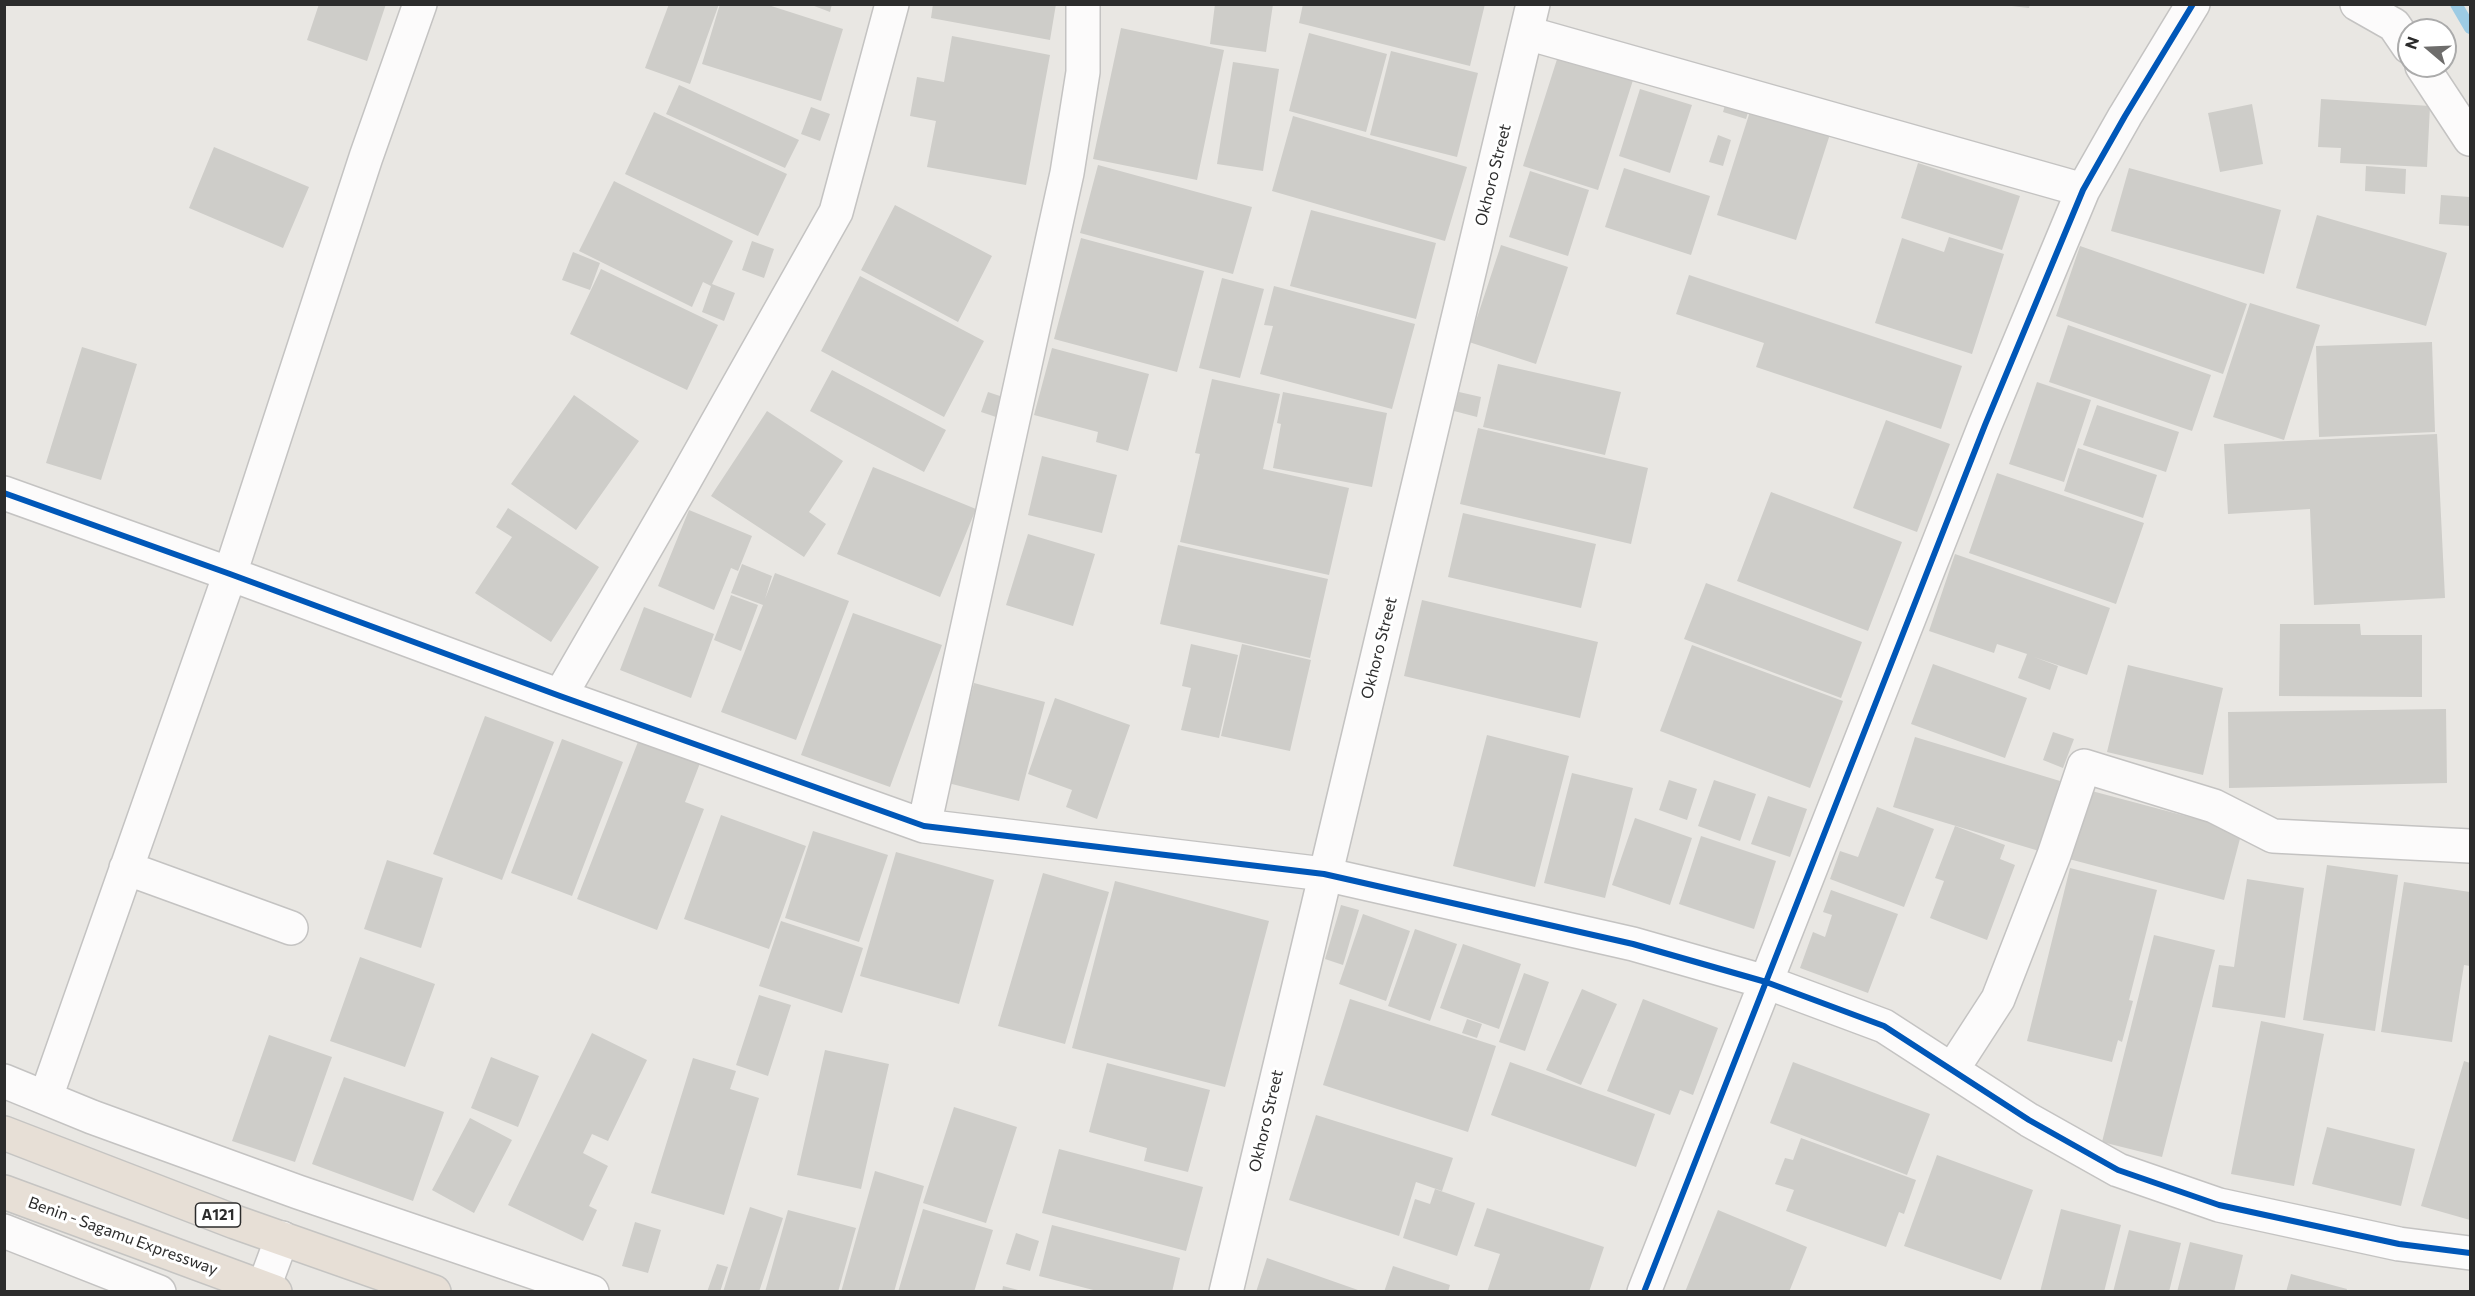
<!DOCTYPE html>
<html>
<head>
<meta charset="utf-8">
<style>
  body { margin:0 }
  #map { position:relative; width:2475px; height:1296px; overflow:hidden; background:#e9e7e3; font-family:Commissioner,sans-serif }
  canvas { display:block }
  .frame { position:absolute; inset:0; border:6px solid #2c2c2c; pointer-events:none }
  .north { position:absolute; left:2397px; top:18px; width:60px; height:60px; box-sizing:border-box; background:#fff; border:2px solid #ababab; border-radius:50%; rotate:289deg; font-size:16px; font-weight:700; line-height:24px; text-align:center; color:#2c2c2c }
  .north::after { content:''; display:block; margin:auto; width:21px; height:27px; background:#6e6d6c; clip-path:polygon(50% 0,100% 100%,50% 72%,0 100%) }
</style>
</head>
<body>
<div id="map">
<canvas width="2475" height="1296"></canvas>
<div class="frame"></div>
<div class="north">N</div>
</div>
<script>
const ctx = document.querySelector('canvas').getContext('2d');
ctx.lineJoin = 'round';
function poly(rows) {
  const path = new Path2D();
  for (const r of rows) {
    path.moveTo(r[0], r[1]);
    for (let i = 2; i < r.length; i += 2) path.lineTo(r[i], r[i + 1]);
  }
  return path;
}
function trace(path, color, width, dash) {
  ctx.strokeStyle = color;
  ctx.lineWidth = width;
  ctx.lineCap = dash ? 'butt' : 'round';
  ctx.setLineDash(dash || []);
  ctx.stroke(path);
}
function fill(path, color) {
  ctx.fillStyle = color;
  ctx.fill(path, 'evenodd');
}
function write(font, color, halo, rows, align = 'center') {
  ctx.font = font + ' Commissioner,sans-serif';
  ctx.lineWidth = 6;
  ctx.setLineDash([]);
  ctx.textBaseline = 'middle';
  ctx.strokeStyle = halo;
  ctx.fillStyle = color;
  for (const [text, x, y, turn = 0] of rows) {
    ctx.save();
    ctx.translate(x, y);
    ctx.rotate((+turn || 0) * Math.PI / 180);
    ctx.textAlign = isNaN(turn) ? turn : align;
    if (halo) ctx.strokeText(text, 0, 0);
    ctx.fillText(text, 0, 0);
    ctx.restore();
  }
}
trace(poly([
  [2456,4,2470,28]
]), '#9dcbe4', 12);
fill(poly([
  [319,4,386,4,367,61,307,40],
  [669,4,719,4,690,84,645,68],
  [720,4,765,4,843,29,821,101,702,64],
  [809,4,832,4,830,12],
  [933,4,1056,4,1050,40,931,18],
  [1215,4,1273,4,1266,52,1210,44],
  [1303,4,1485,4,1470,66,1299,23],
  [2003,5,2030,5,2029,8],
  [1121,28,1224,50,1197,180,1093,159],
  [1309,33,1387,54,1366,132,1289,111],
  [952,36,1050,55,1026,185,927,167,936,121,910,116,917,77,944,82],
  [1391,51,1478,73,1457,157,1370,135],
  [1559,53,1634,77,1598,190,1523,166],
  [1233,62,1279,69,1263,171,1217,164],
  [679,85,799,140,785,168,666,114],
  [1640,89,1692,105,1670,173,1619,156],
  [1727,98,1750,106,1746,119,1723,112],
  [2321,99,2430,106,2427,167,2340,163,2341,148,2318,147],
  [1753,102,1832,128,1796,240,1717,215],
  [2252,104,2263,164,2220,172,2208,113],
  [811,107,830,114,820,141,801,134],
  [654,112,787,174,758,236,625,174],
  [1293,116,1467,167,1445,241,1272,191],
  [1718,135,1731,140,1723,166,1709,162],
  [214,147,309,187,283,248,189,208],
  [1918,163,2020,196,2002,250,1901,218],
  [1098,165,1252,207,1233,274,1080,233],
  [2366,166,2406,169,2405,194,2365,191],
  [1624,168,1710,196,1691,255,1605,227],
  [2129,168,2281,210,2264,274,2111,231],
  [1530,171,1589,190,1568,256,1509,237],
  [614,181,733,241,712,284,735,293,724,321,702,312,711,286,703,282,692,307,579,251],
  [2441,195,2470,197,2470,226,2439,224],
  [895,205,992,256,958,322,861,270],
  [1311,210,1436,243,1416,319,1290,286],
  [2317,215,2447,253,2426,326,2296,288],
  [1949,237,2004,254,1972,354,1875,323,1902,238,1944,252],
  [1081,238,1204,271,1177,372,1054,339],
  [752,241,774,249,764,278,742,270],
  [1501,245,1568,267,1536,364,1469,342],
  [2080,246,2247,304,2223,374,2056,316],
  [573,252,600,263,590,290,562,280],
  [601,269,718,325,687,390,570,334],
  [1689,275,1962,366,1941,429,1756,367,1764,343,1676,314],
  [860,276,984,341,944,417,821,351],
  [1222,278,1264,289,1240,378,1199,368],
  [1274,286,1415,324,1392,409,1260,374,1273,326,1264,325],
  [2250,303,2320,325,2284,440,2213,417],
  [2068,325,2211,375,2192,431,2049,382],
  [2432,342,2435,432,2319,437,2316,346],
  [82,347,137,364,101,480,46,463],
  [1052,348,1149,374,1128,451,1096,442,1098,432,1034,415],
  [1498,364,1621,392,1605,455,1483,427],
  [832,370,946,430,924,472,810,411],
  [1212,379,1280,394,1263,469,1349,488,1329,575,1180,542,1200,454,1195,453],
  [2037,382,2091,400,2064,482,2009,464],
  [988,392,1006,398,999,418,981,412],
  [1283,392,1387,413,1372,487,1273,468,1281,424,1277,423],
  [1459,392,1481,397,1477,417,1454,411],
  [574,395,639,441,576,530,511,484],
  [2097,405,2179,432,2166,472,2083,445],
  [767,411,843,461,809,512,826,524,804,557,711,496],
  [1886,420,1950,444,1917,532,1853,508],
  [1478,428,1648,468,1631,544,1460,504],
  [2437,434,2445,598,2314,605,2310,509,2228,514,2224,444],
  [2078,448,2157,475,2143,518,2064,491],
  [1042,456,1117,475,1102,533,1028,515],
  [873,467,976,509,940,597,837,554],
  [1997,473,2144,523,2116,604,1969,553],
  [1771,492,1902,542,1868,631,1737,581],
  [508,508,599,567,551,642,475,593,512,537,496,527],
  [689,510,752,536,738,571,731,568,714,610,658,586],
  [1463,513,1596,544,1581,608,1448,577],
  [1028,534,1095,554,1073,626,1006,605],
  [1178,545,1328,579,1310,658,1160,624],
  [1955,554,2110,608,2087,675,2034,657,2058,666,2050,690,2018,678,2027,654,1997,644,1994,653,1929,631],
  [742,564,772,576,765,599,775,573,849,601,796,740,721,712,763,605,731,593],
  [1706,583,1862,642,1841,698,1684,639],
  [731,595,758,605,741,651,714,640],
  [1422,600,1598,642,1580,718,1404,676],
  [644,607,714,634,691,698,620,670],
  [853,613,942,645,890,787,801,755],
  [2280,624,2360,624,2361,635,2422,635,2422,697,2279,696],
  [1191,644,1238,655,1219,738,1181,730,1191,688,1182,686],
  [1242,644,1311,660,1290,751,1221,736],
  [1692,645,1843,701,1810,788,1660,731],
  [1933,664,2027,698,2005,758,1911,724],
  [2128,665,2223,688,2203,775,2107,752],
  [974,683,1045,702,1019,801,948,783],
  [1055,698,1130,725,1097,819,1066,807,1072,790,1028,774],
  [2446,709,2447,783,2229,788,2228,712],
  [485,716,554,742,502,880,433,854],
  [2053,732,2074,739,2063,768,2043,760],
  [641,734,702,758,685,802,704,809,657,930,577,899],
  [1487,735,1569,756,1535,887,1453,866],
  [1915,737,2060,781,2039,851,1893,807],
  [562,739,623,762,572,896,511,873],
  [1572,773,1633,788,1605,898,1544,883],
  [1669,780,1697,789,1687,820,1659,810],
  [1714,780,1756,794,1740,841,1698,826],
  [2088,790,2242,831,2224,900,2069,859],
  [1768,796,1807,809,1790,857,1751,844],
  [1877,807,1934,829,1904,907,1830,879,1840,851,1858,857],
  [721,815,806,846,769,949,684,919],
  [1635,818,1692,838,1670,905,1612,885],
  [1955,826,2005,845,2000,859,2015,865,1987,940,1930,918,1944,881,1935,878],
  [813,831,888,855,859,942,785,918],
  [1701,836,1776,861,1754,929,1679,904],
  [896,852,994,880,959,1004,860,976],
  [387,860,443,878,421,948,364,929],
  [2327,865,2398,875,2375,1031,2303,1020],
  [2070,868,2157,890,2129,1000,2133,1001,2122,1042,2118,1040,2112,1062,2027,1041],
  [1043,873,1109,892,1065,1044,998,1026],
  [2247,879,2304,888,2285,1018,2212,1007,2219,965,2234,967],
  [1115,881,1269,921,1225,1087,1072,1048],
  [2404,882,2470,892,2470,966,2464,965,2452,1042,2381,1032],
  [1831,890,1898,914,1868,993,1800,968,1813,932,1825,937,1832,915,1823,912],
  [1341,905,1359,910,1343,965,1325,959],
  [1363,914,1410,931,1386,1001,1339,984],
  [781,921,863,948,842,1013,759,986],
  [1415,929,1457,944,1430,1021,1388,1006],
  [2154,935,2215,950,2162,1157,2102,1142],
  [1463,944,1521,964,1499,1029,1440,1008],
  [360,957,435,984,405,1067,330,1041],
  [1524,973,1549,982,1525,1051,1499,1042],
  [1582,989,1617,1004,1581,1085,1546,1070],
  [759,995,791,1005,768,1076,736,1065],
  [1350,999,1496,1046,1468,1132,1323,1085],
  [1643,999,1718,1028,1693,1095,1680,1090,1670,1115,1607,1091],
  [1467,1019,1482,1024,1477,1038,1462,1033],
  [2261,1021,2324,1034,2294,1186,2231,1174],
  [592,1033,647,1060,608,1141,592,1134,583,1153,608,1166,589,1206,597,1210,583,1241,508,1205],
  [269,1035,332,1057,295,1162,232,1141],
  [825,1050,889,1064,861,1189,797,1175],
  [491,1057,539,1076,518,1127,471,1108],
  [693,1058,736,1071,730,1089,759,1098,724,1215,651,1193],
  [2464,1061,2470,1063,2470,1220,2421,1206],
  [1510,1062,1655,1114,1636,1167,1491,1115],
  [1793,1062,1930,1114,1907,1175,1770,1123],
  [1107,1063,1210,1090,1188,1172,1144,1161,1147,1148,1089,1132],
  [344,1077,444,1112,413,1201,312,1164],
  [954,1107,1017,1127,986,1223,923,1203],
  [1316,1115,1453,1158,1442,1191,1416,1182,1399,1236,1289,1200],
  [470,1118,512,1140,474,1213,432,1190],
  [2327,1127,2415,1149,2401,1206,2312,1184],
  [1801,1138,1916,1180,1904,1214,1899,1212,1886,1247,1786,1211,1794,1190,1775,1184,1785,1158,1793,1160],
  [1059,1149,1203,1187,1186,1251,1042,1213],
  [1937,1155,2033,1190,2001,1280,1904,1246],
  [875,1171,924,1186,894,1292,841,1292],
  [1435,1189,1475,1203,1457,1256,1403,1238,1415,1199,1430,1204],
  [750,1207,783,1218,759,1292,723,1292],
  [1487,1208,1604,1247,1589,1292,1487,1292,1500,1254,1474,1246],
  [923,1209,993,1230,974,1292,898,1292],
  [2061,1209,2121,1225,2104,1292,2040,1292],
  [788,1210,856,1228,838,1292,765,1292],
  [1718,1210,1807,1247,1789,1292,1685,1292],
  [635,1222,661,1230,648,1273,622,1266],
  [1052,1225,1180,1258,1172,1292,1101,1292,1039,1276],
  [2129,1230,2181,1243,2169,1292,2113,1292],
  [1016,1233,1039,1241,1030,1271,1006,1264],
  [2190,1242,2243,1255,2234,1292,2177,1292],
  [1267,1258,1358,1290,1358,1292,1256,1292],
  [717,1264,728,1267,720,1292,707,1292],
  [1393,1266,1450,1285,1448,1292,1384,1292],
  [2291,1274,2347,1289,2346,1292,2286,1292],
  [1003,1286,1022,1291,1022,1292,1002,1292]
]), '#cecdc9');
const street = poly([
  [2357,4,2394,25,2409,47],
  [1527,33,2083,190],
  [2422,66,2470,139],
  [4,493,230,574,560,696,924,826,1324,874,1633,944,1766,982,1884,1026,2029,1120,2118,1170,2219,1205,2399,1244,2470,1253],
  [560,696,682,485,836,212,892,4],
  [924,826,1067,173,1083,72,1083,4],
  [126,868,291,928],
  [1952,1070,1998,999,2054,855,2084,766,2214,806,2273,836,2470,846],
  [4,1081,92,1117,298,1192,592,1292],
  [46,1097,230,574,366,157,420,4],
  [4,1231,159,1292],
  [1644,1292,1985,425,2083,190,2125,116,2193,4]
]);
const secondary = poly([
  [262,1292,282,1238],
  [1226,1292,1533,4]
]);
const highway = poly([
  [4,1133,235,1222,434,1292],
  [4,1192,275,1292]
]);
trace(street, '#c4c3c2', 36);
trace(secondary, '#c4c3c2', 36);
trace(highway, '#c5c4c2', 36);
trace(street, '#fcfbfb', 33);
trace(secondary, '#fcfbfb', 33);
trace(highway, '#e7dfd6', 33);
trace(poly([
  [4,493,230,574,560,696,924,826,1324,874,1633,944,1766,982,1884,1026,2029,1120,2118,1170,2219,1205,2399,1244,2470,1253],
  [1644,1292,1985,425,2083,190,2125,116,2193,4]
]), '#0057b8', 6);
for (const [x, y, w] of [
  [218,1215,45]
]) {
  const box = new Path2D();
  box.roundRect(x - w / 2, y - 12, w, 24, 4.5);
  ctx.fillStyle = '#fff';
  ctx.fill(box);
  trace(box, '#2c2c2c', 1.5);
}
write('bold 15px', '#2c2c2c', null, [
  ["A121",218,1215]
]);
write('16px', '#2c2c2c', '#fff', [
  ["Okhoro Street",1493,175,-76],
  ["Okhoro Street",1379,648,-76],
  ["Okhoro Street",1266,1121,-77],
  ["Benin - Sagamu Expressway",123,1236,20]
]);
</script>
</body>
</html>
